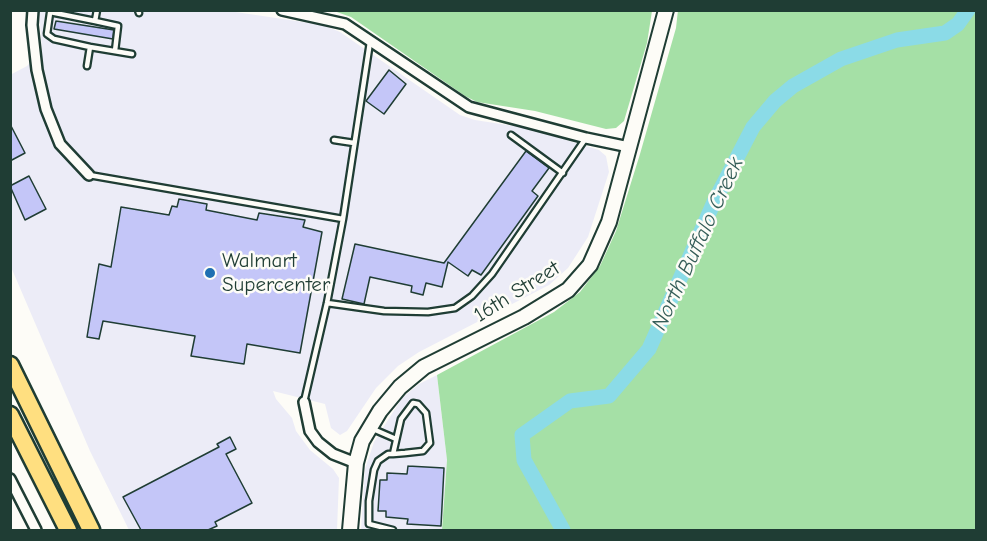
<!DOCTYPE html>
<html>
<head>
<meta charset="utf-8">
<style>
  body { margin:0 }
  #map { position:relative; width:987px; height:541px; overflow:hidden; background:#fdfcf7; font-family:"Comic Neue",sans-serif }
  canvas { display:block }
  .frame { position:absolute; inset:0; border:12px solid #1f3d34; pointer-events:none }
</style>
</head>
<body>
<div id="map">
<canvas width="987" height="541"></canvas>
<div class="frame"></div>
</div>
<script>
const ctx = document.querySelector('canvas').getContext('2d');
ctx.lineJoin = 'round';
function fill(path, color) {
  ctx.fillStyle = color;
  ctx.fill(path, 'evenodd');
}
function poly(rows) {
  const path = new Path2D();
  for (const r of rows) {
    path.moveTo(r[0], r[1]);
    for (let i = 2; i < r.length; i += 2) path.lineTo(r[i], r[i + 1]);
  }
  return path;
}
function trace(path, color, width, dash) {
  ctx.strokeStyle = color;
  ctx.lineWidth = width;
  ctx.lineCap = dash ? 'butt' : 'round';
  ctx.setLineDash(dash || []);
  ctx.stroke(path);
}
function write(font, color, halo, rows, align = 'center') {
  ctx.font = font + ' "Comic Neue",sans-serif';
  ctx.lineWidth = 5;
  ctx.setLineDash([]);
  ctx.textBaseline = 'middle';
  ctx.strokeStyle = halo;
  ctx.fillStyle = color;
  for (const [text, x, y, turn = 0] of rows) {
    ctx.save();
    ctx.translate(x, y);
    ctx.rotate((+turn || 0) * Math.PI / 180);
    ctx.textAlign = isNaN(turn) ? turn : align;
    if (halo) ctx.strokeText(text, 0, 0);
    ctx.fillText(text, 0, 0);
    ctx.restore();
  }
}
fill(poly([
  [39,11,229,11,323,25,340,32,460,115,475,120,527,128,599,150,606,156,609,172,588,237,568,268,549,285,419,352,398,366,376,388,347,431,340,435,331,428,325,404,273,391,276,399,292,418,296,431,310,450,333,469,339,478,337,530,129,530,90,451,11,267,10,75,27,66,42,50],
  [437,375,447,460,442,530,361,530,365,469,374,442,402,398,419,384]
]), '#ececf7');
fill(poly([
  [678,10,976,11,976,530,442,530,447,460,437,375,554,312,580,292,600,266,616,231,640,154,676,28],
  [334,11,652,11,647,43,624,121,616,128,606,129,535,111,477,102,465,96,351,17]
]), '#a5e0a6');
trace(poly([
  [563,530,524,460,522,435,570,401,609,396,649,349,714,202,753,127,775,101,793,86,841,59,897,40,945,33,958,24,968,10]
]), '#8bdbe7', 15);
const building = poly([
  [56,21,114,30,113,39,54,29,56,21],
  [389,70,406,84,384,114,366,101,389,70],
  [10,124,25,153,10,161,10,124],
  [526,151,549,168,532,191,538,196,481,275,472,270,468,276,448,262,442,287,426,283,423,295,411,292,412,286,370,277,364,304,342,299,355,244,444,263,526,151],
  [29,176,46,209,25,220,10,186,29,176],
  [179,199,207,204,206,210,257,220,259,213,305,220,303,227,322,232,300,353,247,344,244,364,191,356,195,336,103,321,99,339,87,337,99,264,111,267,121,207,169,215,172,206,177,207,179,199],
  [230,437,236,449,226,454,252,503,215,522,217,526,208,530,141,530,123,497,219,447,217,444,230,437],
  [408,466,444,468,441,526,407,524,408,519,386,517,386,511,378,511,380,480,387,480,387,473,407,474,408,466]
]);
fill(building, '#c4c6f8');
trace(building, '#1f3d34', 1.5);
const lane = poly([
  [138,10,139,13],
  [50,12,95,21,97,10],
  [50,13,47,34,54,39,90,47,87,66],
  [95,21,118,26,115,51],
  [90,47,132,54],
  [511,135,563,173],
  [334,140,354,143],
  [89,175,343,219],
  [327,303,384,311,428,312,455,308,472,296,492,274,586,138],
  [304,402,327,303,343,219,370,42],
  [373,429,396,439],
  [393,454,401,419,413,403,418,404,426,413,430,443,423,451,405,453,393,454,388,454,378,461,374,470,369,501,369,524,393,530]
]);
const street = poly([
  [33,10,32,25,37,70,46,109,60,144,89,175],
  [282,10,345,24,469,107,586,138,629,147],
  [304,402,310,431,318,442,333,454,356,463],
  [10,479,36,530]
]);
const secondary = poly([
  [350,530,356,463,362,441,380,411,400,387,424,367,524,317,568,290,590,265,609,222,666,10]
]);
const highway = poly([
  [10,365,91,530],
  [10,415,68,530]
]);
trace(lane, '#1f3d34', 9);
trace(street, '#1f3d34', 14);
trace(secondary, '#1f3d34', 18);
trace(highway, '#1f3d34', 21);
trace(lane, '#fdfcf7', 4.5);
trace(street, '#fdfcf7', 9);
trace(secondary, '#fdfcf7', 14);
trace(highway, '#ffdf80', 16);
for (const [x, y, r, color] of [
  [210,273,6,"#1f6fb2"]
]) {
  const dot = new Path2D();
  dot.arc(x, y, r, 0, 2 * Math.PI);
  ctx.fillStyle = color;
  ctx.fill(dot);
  trace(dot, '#fdfcf7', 2);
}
write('21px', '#1f3d34', '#fdfcf7', [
  ["Walmart",222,261],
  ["Supercenter",222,285]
], 'left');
write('21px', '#1f3d34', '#fdfcf7', [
  ["16th Street",517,292,-32]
]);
write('italic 22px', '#355d58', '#fdfcf7', [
  ["North Buffalo Creek",698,244,-65]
]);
</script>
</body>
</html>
